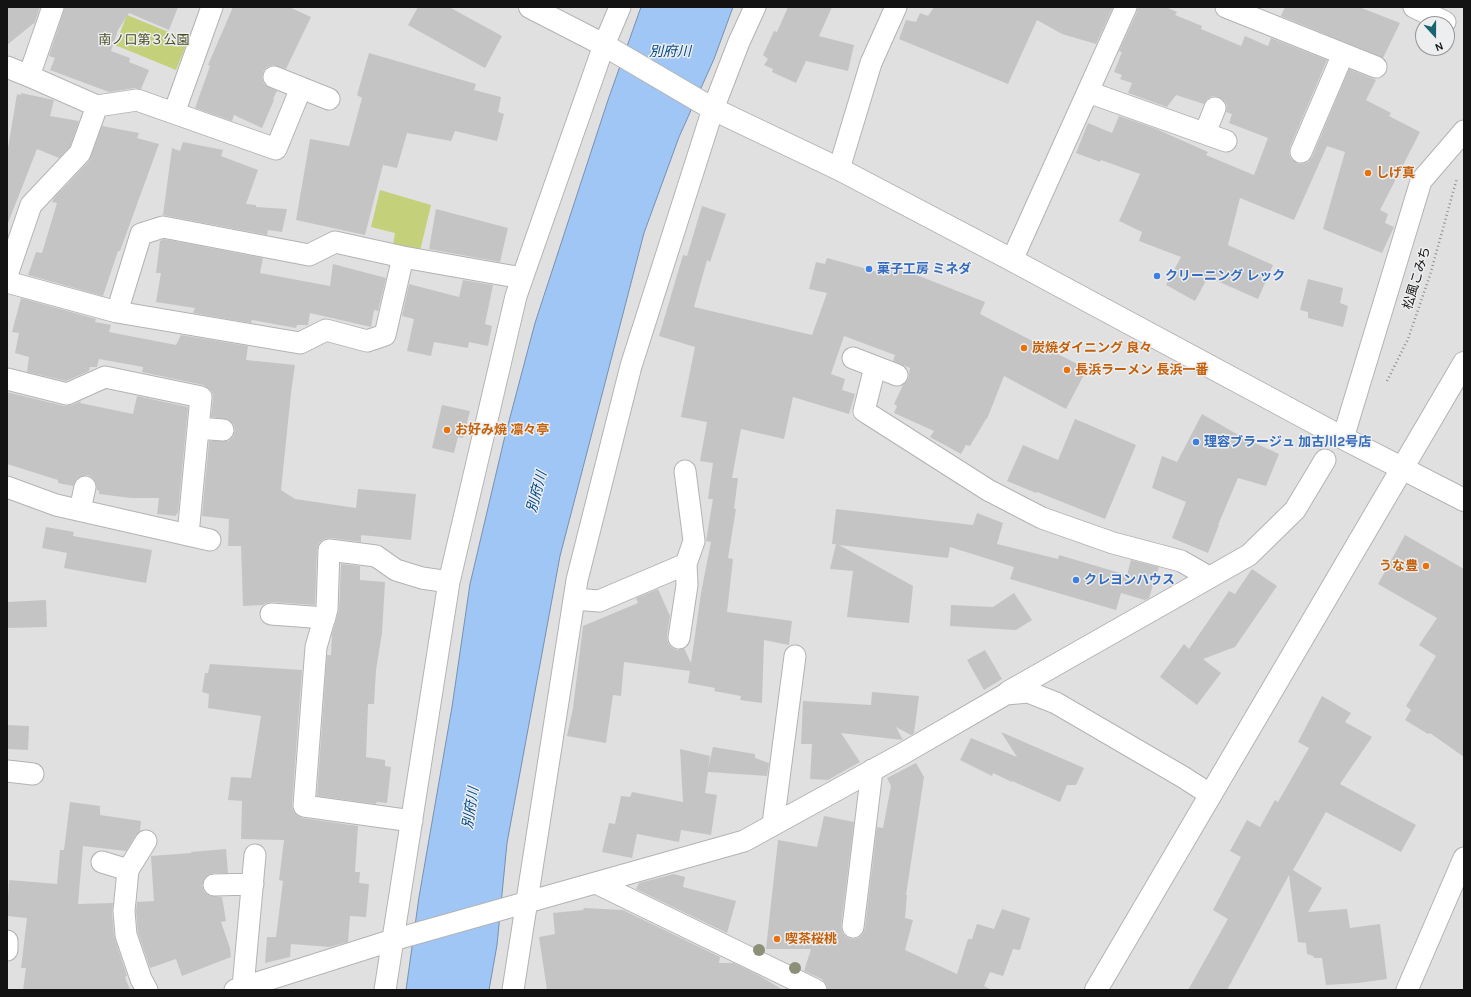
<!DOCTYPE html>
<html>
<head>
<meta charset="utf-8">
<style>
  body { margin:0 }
  #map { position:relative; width:1471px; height:997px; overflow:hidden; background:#e0e0e1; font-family:Karla,sans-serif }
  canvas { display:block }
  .frame { position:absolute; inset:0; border:8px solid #131314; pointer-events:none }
  .north { position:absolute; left:1415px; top:16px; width:40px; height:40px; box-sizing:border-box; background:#edeeef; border:1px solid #969697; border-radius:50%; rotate:159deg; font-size:11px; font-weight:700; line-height:16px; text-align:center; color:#131314 }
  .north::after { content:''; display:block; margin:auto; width:14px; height:18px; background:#1a6371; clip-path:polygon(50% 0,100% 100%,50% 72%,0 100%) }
</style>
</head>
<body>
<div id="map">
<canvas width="1471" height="997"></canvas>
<div class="frame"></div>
<div class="north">N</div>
</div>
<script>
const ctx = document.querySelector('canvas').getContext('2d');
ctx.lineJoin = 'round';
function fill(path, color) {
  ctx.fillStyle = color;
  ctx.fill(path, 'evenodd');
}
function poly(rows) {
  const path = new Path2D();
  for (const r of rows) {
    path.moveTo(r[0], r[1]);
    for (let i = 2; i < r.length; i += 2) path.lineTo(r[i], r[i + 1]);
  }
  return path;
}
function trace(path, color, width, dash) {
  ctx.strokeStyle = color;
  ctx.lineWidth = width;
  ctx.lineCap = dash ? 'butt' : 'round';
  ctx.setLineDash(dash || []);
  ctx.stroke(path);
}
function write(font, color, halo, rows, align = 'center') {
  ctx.font = font + ' Karla,"Noto Sans JP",sans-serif';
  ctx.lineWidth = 3;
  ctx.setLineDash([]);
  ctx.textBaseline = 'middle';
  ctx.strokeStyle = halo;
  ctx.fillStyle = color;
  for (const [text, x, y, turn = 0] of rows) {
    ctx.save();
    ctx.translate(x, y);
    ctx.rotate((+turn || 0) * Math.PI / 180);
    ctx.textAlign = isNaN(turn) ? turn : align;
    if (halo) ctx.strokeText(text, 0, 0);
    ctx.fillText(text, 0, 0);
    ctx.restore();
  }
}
fill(poly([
  [127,15,188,40,176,70,115,45],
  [380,190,431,205,420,251,393,245,395,233,371,227]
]), '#c5d07b');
const water = poly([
  [641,7,733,7,714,59,679,137,644,233,560,556,507,843,497,945,489,990,406,990,419,897,452,707,470,584,504,440,535,323,608,100,641,7]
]);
fill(water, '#9fc6f4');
trace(water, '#7590b1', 1);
fill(poly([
  [7,7,40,7,34,25,34,23,7,45],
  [65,7,178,7,169,30,129,13,118,30,111,51,130,58,129,62,149,70,141,89,135,88,109,92,50,70,55,58,49,56],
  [233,7,289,7,311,17,286,69,273,65,267,67,263,72,262,78,264,84,277,91,273,99,274,100,262,128,234,115,232,121,195,108,210,66,208,65],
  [418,7,449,7,502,36,485,68,408,25],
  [788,7,832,7,819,36,854,45,848,71,806,61,796,83,772,72,773,69,764,65,768,59,763,55,774,31,777,32],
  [934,7,1113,7,1096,44,1062,34,1037,20,1008,84,899,39,906,20,916,22,920,13,928,16],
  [1138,7,1166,7,1177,12,1175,15,1202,26,1201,29,1241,46,1245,36,1268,46,1271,38,1327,60,1290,147,1289,153,1291,159,1297,163,1303,164,1308,162,1312,157,1349,69,1376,80,1366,100,1391,113,1389,116,1420,132,1380,210,1388,214,1385,223,1394,227,1382,253,1323,229,1345,152,1327,146,1294,220,1240,198,1228,245,1273,265,1258,299,1208,277,1195,301,1166,285,1181,257,1139,241,1142,232,1119,221,1140,174,1101,160,1100,162,1076,153,1088,123,1112,133,1119,116,1154,128,1208,152,1206,155,1254,175,1268,138,1229,123,1232,114,1226,112,1227,106,1225,101,1219,97,1213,96,1208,98,1204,104,1176,95,1167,107,1128,93,1132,83,1120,79,1122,75,1114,72,1122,52,1119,51,1137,12],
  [1285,7,1359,7,1400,23,1383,58,1281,16],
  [369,53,476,84,474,90,501,97,498,112,504,114,497,141,455,131,451,141,407,133,397,168,383,165,365,235,296,220,310,139,349,146,362,98,357,95],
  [21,93,54,100,50,116,79,121,70,147,59,158,37,149,8,223,7,223,7,154,17,94,21,95],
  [102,126,139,133,137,138,159,144,120,251,118,251,103,296,28,275,36,252,42,253,57,203,52,202,54,198,89,161],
  [183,142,223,150,221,156,258,170,246,204,256,205,256,207,287,209,282,232,268,230,267,235,163,215,172,148,180,151],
  [702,206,726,214,710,262,707,260,694,307,812,335,827,293,809,289,816,262,825,264,827,258,885,274,889,264,985,302,980,314,1087,369,1066,409,1004,376,987,419,986,419,970,446,966,445,961,454,930,437,934,431,894,413,897,406,894,404,903,385,908,380,910,368,893,361,895,355,844,336,831,374,845,379,842,390,855,394,849,414,793,397,784,439,741,429,732,478,738,478,734,509,736,509,728,558,733,559,727,612,792,621,789,645,764,640,762,703,740,700,741,696,714,691,715,688,688,683,690,671,624,662,621,696,613,695,606,743,567,736,573,708,583,626,638,603,636,598,658,589,670,616,667,636,668,643,671,647,677,650,684,648,691,663,701,593,711,542,706,541,713,499,708,499,713,463,700,461,707,422,681,417,695,347,659,336,683,255,687,256],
  [436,209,508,228,500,262,429,249],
  [164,239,263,258,260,273,330,286,333,264,386,278,378,311,374,310,371,327,310,313,308,325,297,325,296,328,252,320,251,323,193,313,195,308,156,302,161,273,156,273,160,241],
  [1308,279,1343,288,1340,303,1348,306,1343,327,1308,318,1308,312,1300,310],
  [463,280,493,285,485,324,492,326,488,346,469,342,468,348,434,342,431,356,407,351,414,319,402,316,409,284,459,297],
  [21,298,96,319,95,322,111,325,109,332,176,345,181,335,248,346,246,360,295,365,291,393,281,490,295,499,356,508,358,489,416,494,411,540,361,535,361,542,331,538,324,539,319,543,317,550,315,605,272,602,266,603,263,605,243,606,241,546,228,546,229,519,202,516,209,441,228,441,233,437,235,431,234,425,229,420,211,417,213,398,212,392,208,388,203,385,142,372,143,367,99,359,97,367,90,367,89,371,66,381,27,372,29,357,15,353,19,333,12,332],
  [7,392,64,406,72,405,81,401,80,403,133,414,137,396,188,407,178,513,177,513,176,516,157,514,159,498,131,498,99,494,99,491,97,490,96,483,93,478,88,475,82,476,76,479,73,486,58,483,58,480,7,464],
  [442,405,470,411,463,438,458,437,454,453,432,448],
  [1202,414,1242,437,1279,454,1266,486,1238,478,1218,525,1219,525,1208,553,1172,538,1186,502,1152,488,1162,456,1177,462],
  [1075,419,1136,445,1105,519,1037,492,1036,493,1007,481,1023,445,1058,460],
  [836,509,973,525,977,513,1003,523,997,544,1058,559,1059,555,1127,575,1131,560,1159,567,1149,598,1145,600,1121,593,1116,610,1010,579,1014,567,950,547,948,558,839,545,913,586,909,623,847,617,853,571,830,569,836,544,832,544],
  [46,527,74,532,73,536,152,550,146,583,64,568,67,553,42,548],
  [1405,535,1464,569,1464,757,1430,733,1428,734,1405,720,1411,710,1406,706,1436,656,1419,645,1437,618,1378,584],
  [341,564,360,566,360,580,385,582,382,633,376,670,374,704,368,704,366,757,385,760,385,766,391,767,387,803,377,802,376,804,317,796,327,655,331,655,332,634,339,610],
  [1252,569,1277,586,1235,647,1203,659,1221,673,1197,705,1160,677,1184,644,1189,649,1229,591,1235,594],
  [1014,593,1032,620,1016,630,950,626,951,605,993,607],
  [46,600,47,627,7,628,7,602],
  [985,650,1002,679,984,690,967,660],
  [210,664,302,670,292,805,293,811,297,815,302,818,358,826,355,872,360,872,359,883,369,884,366,917,350,916,348,942,330,947,291,944,290,957,265,963,267,937,276,937,283,881,279,880,284,840,241,839,242,801,228,800,231,777,251,778,261,716,208,708,209,694,202,692,205,673,208,673],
  [872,692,919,696,914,733,911,735,896,727,903,740,841,733,860,762,828,780,810,779,812,744,801,744,803,701,871,705],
  [1322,696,1351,713,1345,722,1372,737,1340,784,1416,825,1401,852,1326,812,1293,870,1322,888,1308,912,1347,909,1350,928,1380,924,1387,979,1358,983,1326,985,1322,958,1314,958,1313,956,1307,954,1306,943,1298,942,1289,875,1227,990,1188,990,1228,919,1213,910,1241,857,1230,851,1247,820,1260,827,1275,800,1278,802,1309,748,1298,742],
  [7,725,29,726,28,750,7,749],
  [1001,732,1084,768,1076,785,1067,785,1060,802,1012,781,1012,782,993,773,992,776,960,760,971,738,1017,757],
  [713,747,755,754,755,758,769,763,767,776,708,772,705,793,717,795,711,835,681,830,679,842,637,834,632,858,602,852,609,823,615,824,621,796,630,797,632,792,683,802,680,749,710,756,708,769],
  [916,763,924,777,906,895,907,895,905,918,913,920,905,950,957,974,968,939,972,939,977,924,994,929,1002,909,1030,918,1020,950,1013,949,1003,976,990,972,984,986,992,990,828,990,826,984,822,979,804,971,811,949,766,949,778,840,817,847,824,816,854,822,841,926,842,932,846,937,852,939,858,938,863,934,865,928,877,827,883,828,891,786,887,778],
  [70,802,100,806,100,815,141,821,140,831,136,835,126,851,83,846,78,904,113,903,112,912,114,936,127,976,125,977,130,990,23,990,26,968,21,968,27,918,7,916,9,880,57,884,60,850,64,850],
  [226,849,228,873,214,873,208,875,204,879,202,886,204,892,208,895,222,897,226,921,221,922,230,948,231,957,182,976,176,959,150,968,138,933,136,911,137,902,154,901,151,856,191,853,191,852],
  [674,874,685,877,683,887,736,901,727,933,636,889,639,883],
  [584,908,623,910,720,957,719,963,734,963,760,976,783,990,547,990,539,937,555,934,553,913,583,910]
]), '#c5c4c4');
const street = poly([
  [1226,7,1376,67],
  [1414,7,1445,22],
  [7,67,29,76,97,106,137,100,276,149,301,88],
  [29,76,53,7],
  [274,77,329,99],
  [1088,92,1226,141],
  [174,113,212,7],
  [1205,133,1215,108],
  [1301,152,1343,54],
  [839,169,871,63,896,7],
  [1012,260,1126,7],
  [7,275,31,205,80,153,97,106],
  [7,282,117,312,300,343,326,330,367,341,385,335,403,257],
  [117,312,141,234,163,227,309,255,335,242,403,257,522,278],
  [853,358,897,375],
  [875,367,864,411,988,490,1042,518,1113,543,1181,561,1209,577],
  [7,379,67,394,105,377,201,397,188,535],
  [198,428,223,430],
  [1343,438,1421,181,1464,131],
  [7,487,56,505,210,540],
  [80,510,85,487],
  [574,599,599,601,686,564,694,541,685,471],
  [271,614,325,618],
  [679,638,687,585,686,564],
  [1008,692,1249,555,1295,510,1325,460],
  [7,771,33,774],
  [412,821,304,806,316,647,327,609,329,550,376,556,396,570,422,578,449,582],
  [773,824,795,656],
  [146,841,128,870,124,911,126,935,141,979,147,990],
  [102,862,128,870],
  [596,883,816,990],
  [214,885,253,884],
  [853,927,872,770],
  [7,941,7,950],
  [243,987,255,855],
  [235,990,393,940,744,841,904,753,1006,694,1028,692,1056,703,1183,777,1211,795],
  [385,990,449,582,516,296,604,45,620,7],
  [513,990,577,580,631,366,713,109,739,42,755,7],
  [1407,990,1464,858]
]);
const secondary = poly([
  [530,7,604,45,713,109,839,169,1012,260,1343,438,1464,500],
  [1096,990,1464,363]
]);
trace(street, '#b3b3b4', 23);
trace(secondary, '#b3b3b4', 24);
trace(poly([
  [1387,381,1408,339,1430,275,1457,178]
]), '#8e8e8f', 2.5, [1, 3]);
trace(street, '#fff', 21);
trace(secondary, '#fff', 22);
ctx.fillStyle = '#8d9078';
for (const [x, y] of [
  [759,950],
  [795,968]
]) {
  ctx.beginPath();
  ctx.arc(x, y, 6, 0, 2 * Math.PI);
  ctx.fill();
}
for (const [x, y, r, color] of [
  [1368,173,4,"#e8710a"],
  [869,269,4,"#3f7fe0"],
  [1157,276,4,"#3f7fe0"],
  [1024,348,4,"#e8710a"],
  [1067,370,4,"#e8710a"],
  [447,430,4,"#e8710a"],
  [1196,442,4,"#3f7fe0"],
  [1426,566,4,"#e8710a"],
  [1076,580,4,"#3f7fe0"],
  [777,939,4,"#e8710a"]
]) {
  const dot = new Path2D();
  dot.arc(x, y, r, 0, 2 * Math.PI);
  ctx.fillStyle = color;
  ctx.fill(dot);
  trace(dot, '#edeeef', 1.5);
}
write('13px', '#494e23', '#edeeef', [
  ["南ノ口第３公園",144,40]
]);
write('bold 13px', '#c56008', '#edeeef', [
  ["しげ真",1376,173],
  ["炭焼ダイニング 良々",1032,348],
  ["長浜ラーメン 長浜一番",1075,370],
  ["お好み焼 凛々亭",455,430],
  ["うな豊",1418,566,"right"],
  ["喫茶桜桃",785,939]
], 'left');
write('bold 13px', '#366cbe', '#edeeef', [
  ["菓子工房 ミネダ",877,269],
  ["クリーニング レック",1165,276],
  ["理容ブラージュ 加古川2号店",1204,442],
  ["クレヨンハウス",1084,580]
], 'left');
write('13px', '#131314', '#edeeef', [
  ["松風こみち",1417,278,-73]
]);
write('italic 14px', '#00488b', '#edeeef', [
  ["別府川",670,52],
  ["別府川",537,492,-75],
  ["別府川",471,808,-81]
]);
</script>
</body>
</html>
